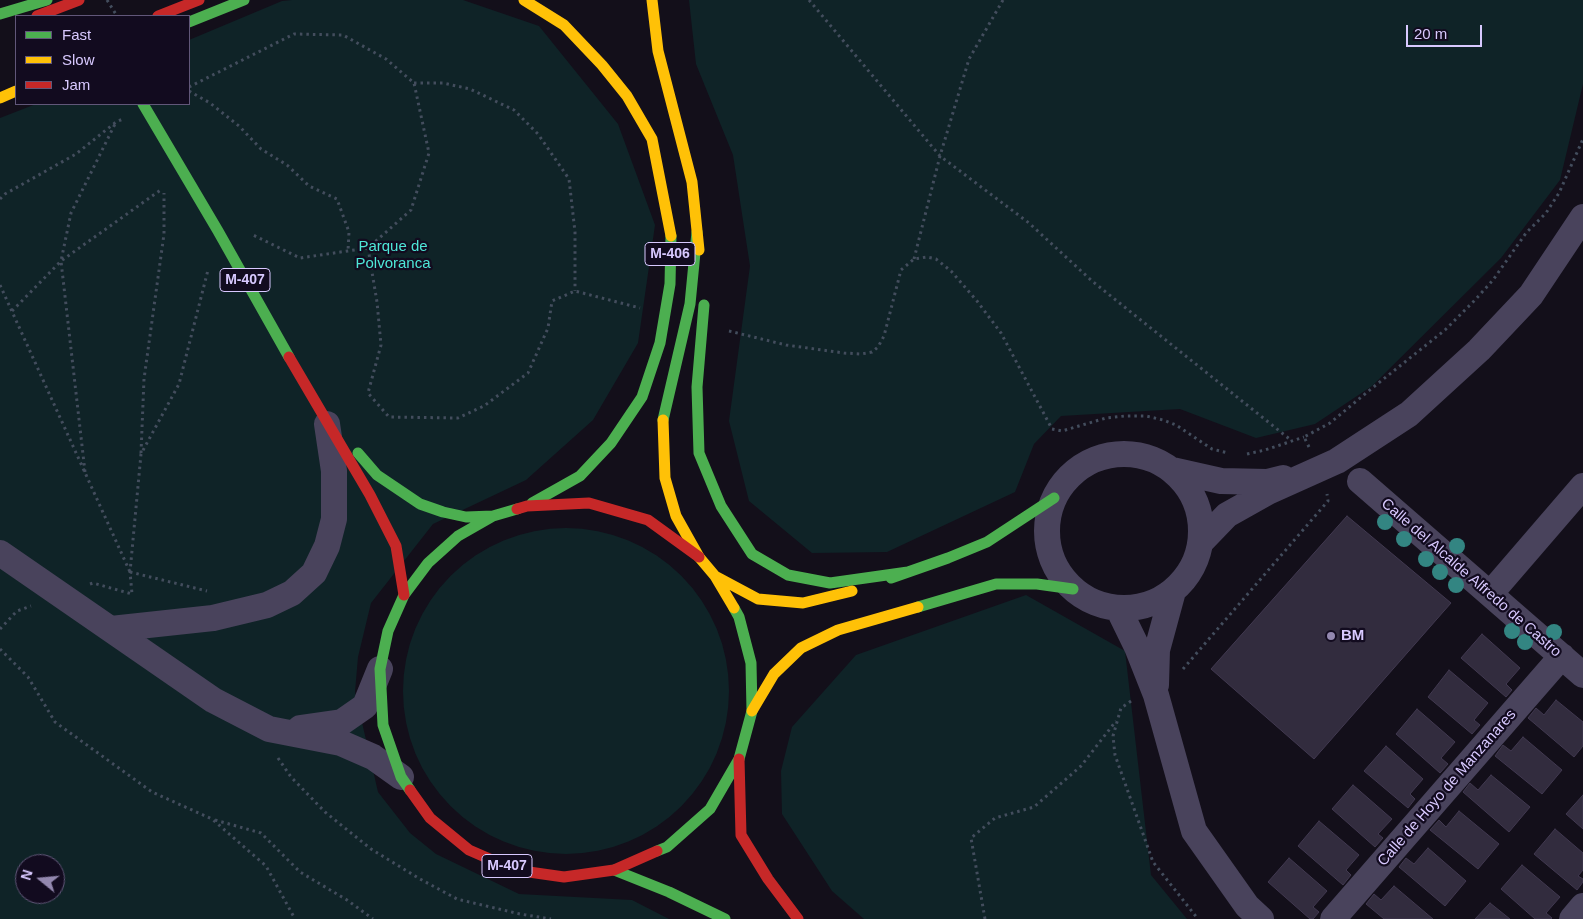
<!DOCTYPE html>
<html>
<head>
<meta charset="utf-8">
<style>
  body { margin:0 }
  #map { position:relative; width:1583px; height:919px; overflow:hidden; background:#130f1a; font-family:Arial,sans-serif }
  canvas { display:block }
  .legend { position:absolute; left:15px; top:15px; width:175px; height:90px; box-sizing:border-box; background:#120b1f; border:1px solid #615779; margin:0; padding:6px 9px; list-style:none; font-size:15px; color:#d8c9ff }
  .legend li { display:flex; align-items:center; gap:10px; height:25px }
  .legend b { width:25px; border:1px solid #615779 }
  .north { position:absolute; left:15px; top:854px; width:50px; height:50px; box-sizing:border-box; background:#120b1f; border:1px solid #615779; border-radius:50%; rotate:287deg; font-size:14px; font-weight:700; line-height:20px; text-align:center; color:#d8c9ff }
  .north::after { content:''; display:block; margin:auto; width:18px; height:22px; background:#9388af; clip-path:polygon(50% 0,100% 100%,50% 72%,0 100%) }
  .scale { position:absolute; left:1406px; top:25px; width:76px; height:22px; box-sizing:border-box; border:2px solid #d8c9ff; border-top:0; padding-left:6px; font-size:15px; line-height:18px; white-space:nowrap; color:#d8c9ff; -webkit-text-stroke:4px #120b1f; paint-order:stroke }
</style>
</head>
<body>
<div id="map">
<canvas width="1583" height="919"></canvas>
<ul class="legend">
<li><b style="height:6px;background:#4caf50"></b>Fast</li>
<li><b style="height:6px;background:#ffc107"></b>Slow</li>
<li><b style="height:6px;background:#c62828"></b>Jam</li>
</ul>
<div class="north">N</div>
<div class="scale">20 m</div>
</div>
<script>
const ctx = document.querySelector('canvas').getContext('2d');
ctx.lineJoin = 'round';
function fill(path, color) {
  ctx.fillStyle = color;
  ctx.fill(path, 'evenodd');
}
function poly(rows) {
  const path = new Path2D();
  for (const r of rows) {
    if (r.length === 3) {
      path.moveTo(r[0] + r[2], r[1]);
      path.arc(r[0], r[1], r[2], 0, 2 * Math.PI);
      continue;
    }
    path.moveTo(r[0], r[1]);
    for (let i = 2; i < r.length; i += 2) path.lineTo(r[i], r[i + 1]);
  }
  return path;
}
function trace(path, color, width, dash) {
  ctx.strokeStyle = color;
  ctx.lineWidth = width;
  ctx.lineCap = dash ? 'butt' : 'round';
  ctx.setLineDash(dash || []);
  ctx.stroke(path);
}
function write(font, color, halo, rows, align = 'center') {
  ctx.font = font + ' Arial,sans-serif';
  ctx.lineWidth = 4.5;
  ctx.setLineDash([]);
  ctx.textBaseline = 'middle';
  ctx.strokeStyle = halo;
  ctx.fillStyle = color;
  for (const [text, x, y, turn = 0] of rows) {
    ctx.save();
    ctx.translate(x, y);
    ctx.rotate((+turn || 0) * Math.PI / 180);
    ctx.textAlign = isNaN(turn) ? turn : align;
    if (halo) ctx.strokeText(text, 0, 0);
    ctx.fillText(text, 0, 0);
    ctx.restore();
  }
}
fill(poly([
  [292,0,463,0,539,26,618,124,655,225,638,343,593,420,526,480,433,524,371,603,358,657,355,692,378,792,410,833,436,854,519,894,632,900,669,919,0,919,0,118,36,104,189,104,189,40,282,1],
  [25,864,55,864,55,894,25,894],
  [689,0,1583,0,1583,84,1560,180,1501,258,1372,386,1315,424,1256,438,1180,409,1061,416,1034,444,1015,492,887,552,812,553,749,501,729,421,750,266,733,155,696,64],
  [566,691,163],
  [1026,595,1125,651,1151,875,1187,919,864,919,832,891,782,814,781,771,792,727,856,655]
]), '#0f2327');
const building = poly([
  [1347,516,1451,603,1314,759,1211,669,1347,516],
  [1482,634,1520,668,1506,684,1512,690,1506,697,1461,658,1482,634],
  [1449,670,1488,703,1474,720,1480,725,1472,734,1428,697,1449,670],
  [1556,700,1583,722,1583,746,1574,757,1528,718,1536,708,1544,715,1556,700],
  [1417,709,1455,742,1441,758,1448,764,1440,773,1396,734,1417,709],
  [1523,737,1562,770,1542,794,1495,756,1503,745,1511,751,1523,737],
  [1386,746,1423,779,1410,794,1415,799,1408,808,1364,771,1386,746],
  [1491,775,1530,807,1509,832,1463,792,1470,783,1478,790,1491,775],
  [1353,785,1392,819,1378,834,1383,838,1375,847,1332,809,1353,785],
  [1583,795,1583,829,1566,814,1583,795],
  [1459,811,1499,844,1478,869,1430,830,1439,820,1446,827,1459,811],
  [1319,821,1359,855,1346,870,1351,875,1343,885,1298,846,1319,821],
  [1555,829,1583,853,1583,870,1578,876,1583,879,1583,882,1577,890,1534,854,1555,829],
  [1428,848,1466,881,1445,906,1399,867,1406,858,1414,864,1428,848],
  [1289,858,1327,891,1313,907,1319,912,1313,919,1310,919,1268,882,1289,858],
  [1522,865,1560,897,1546,913,1552,918,1551,919,1535,919,1501,889,1522,865],
  [1394,886,1433,919,1384,919,1366,904,1374,894,1381,900,1394,886],
  [1490,903,1510,919,1475,919,1490,903]
]);
fill(building, '#322c3e');
trace(building, '#413950', 1);
trace(poly([
  [107,0,117,16],
  [809,0,940,156,1029,223,1092,281,1292,441],
  [414,83,443,83,470,89,514,110,538,134,569,179,575,232,575,291],
  [189,87,294,34,343,35,386,59,414,83,429,153,411,210,368,248,300,258,251,234],
  [189,91,210,103,239,126,261,149,287,165,309,186,337,199,349,232,348,251],
  [0,199,5,194,76,154,116,122,123,119],
  [368,248,377,302,381,345,368,393,389,417,458,418,484,406,528,373,548,328,552,301,575,291,640,308],
  [914,259,940,156,969,59,1003,0],
  [0,285,130,572],
  [12,311,61,261,162,189],
  [729,331,786,345,844,353,861,354,872,352,878,347,884,336,901,270,914,259,927,257,936,259,951,271,977,301,1001,333,1052,429,1062,431,1106,418,1125,416,1146,416,1163,420,1176,425,1212,449,1228,453],
  [1309,447,1304,437,1330,423,1371,389,1445,330,1475,300,1493,280,1526,233,1546,213,1559,193,1583,139],
  [141,453,144,379,164,234,164,193],
  [1247,454,1265,450,1304,437],
  [85,472,61,261,71,213,116,122],
  [130,572,207,591],
  [90,584,93,583,132,594,130,572,141,454,179,384,208,270],
  [0,629,17,611,31,606],
  [0,649,28,677,55,722,152,792,212,819,266,866,295,919],
  [1183,669,1328,501,1327,494],
  [1131,701,1121,708,1113,736,1115,755,1153,862,1198,919],
  [278,758,291,777,325,812,371,849,420,879,457,899,520,914,551,919],
  [215,820,261,833,300,872,347,900,373,919],
  [985,919,971,838,995,818,1034,807,1081,766,1116,721]
]), '#434d5d', 3, [2.5, 4]);
trace(poly([
  [1124,531,77],
  [1172,470,1221,481,1267,482,1283,478],
  [1360,481,1583,675],
  [1200,543,1227,515,1268,492,1337,461,1409,414,1479,350,1531,295,1583,217],
  [0,553,213,700,269,729,341,743,373,757,401,777],
  [1490,594,1583,486],
  [1118,608,1137,647,1156,695,1194,831,1247,906,1261,919],
  [111,629,213,618,267,605,292,593,314,573,327,546,334,519,334,471,327,424],
  [1156,685,1157,650,1173,591],
  [300,728,342,722,365,706,380,669],
  [1333,919,1562,656],
  [1572,919,1583,906]
]), '#49435c', 26);
trace(poly([
  [0,14,47,0],
  [189,22,244,0],
  [143,104,218,231,289,357],
  [704,305,697,387,699,453,721,506,752,554,788,575,830,583,908,572],
  [663,420,690,304,697,232],
  [358,453,377,475,420,504,443,512,466,517,493,516],
  [532,503,580,476,611,443,642,397,660,343,670,284,671,236],
  [891,578,948,558,987,542,1054,498],
  [918,607,996,584,1037,584,1073,589],
  [410,790,401,777,383,725,380,669,388,631,404,595,428,563,458,536,493,516,517,509],
  [657,851,667,847,710,809,739,759,752,711,751,663,739,617,734,608],
  [614,870,669,892,725,919]
]), '#4caf50', 11);
trace(poly([
  [524,0,564,25,602,65,627,96,652,139,671,236],
  [652,0,658,51,692,182,699,250],
  [0,98,16,91],
  [663,420,665,478,676,516,699,557,715,576,734,608],
  [715,576,758,599,803,603,852,591],
  [752,711,774,674,801,648,838,630,918,607]
]), '#ffc107', 11);
trace(poly([
  [37,16,79,0],
  [158,16,199,0],
  [289,357,370,495,396,546,404,595],
  [517,509,527,506,589,503,648,520,699,557],
  [739,759,741,835,768,879,798,919],
  [410,790,430,818,469,850,515,870,564,877,614,870,657,851]
]), '#c62828', 11);
ctx.fillStyle = '#338582';
for (const [x, y] of [
  [1385,522],
  [1404,539],
  [1457,546],
  [1426,559],
  [1440,572],
  [1456,585],
  [1512,631],
  [1554,632],
  [1525,642]
]) {
  ctx.beginPath();
  ctx.arc(x, y, 8, 0, 2 * Math.PI);
  ctx.fill();
}
for (const [x, y, r, color] of [
  [1331,636,5,"#9388af"]
]) {
  const dot = new Path2D();
  dot.arc(x, y, r, 0, 2 * Math.PI);
  ctx.fillStyle = color;
  ctx.fill(dot);
  trace(dot, '#120b1f', 2);
}
for (const [x, y, w] of [
  [670,254,50],
  [245,280,50],
  [507,866,50]
]) {
  const box = new Path2D();
  box.roundRect(x - w / 2, y - 11.5, w, 23, 4);
  ctx.fillStyle = '#120b1f';
  ctx.fill(box);
  trace(box, '#d8c9ff', 1);
}
write('bold 14px', '#d8c9ff', null, [
  ["M-406",670,254],
  ["M-407",245,280],
  ["M-407",507,866]
]);
write('15px', '#4ee6d7', '#120b1f', [
  ["Parque de",393,247],
  ["Polvoranca",393,264]
]);
write('15px', '#d8c9ff', '#120b1f', [
  ["Calle del Alcalde Alfredo de Castro",1471,578,41],
  ["Calle de Hoyo de Manzanares",1447,788,-49]
]);
write('bold 15px', '#d8c9ff', '#120b1f', [
  ["BM",1341,636]
], 'left');
</script>
</body>
</html>
